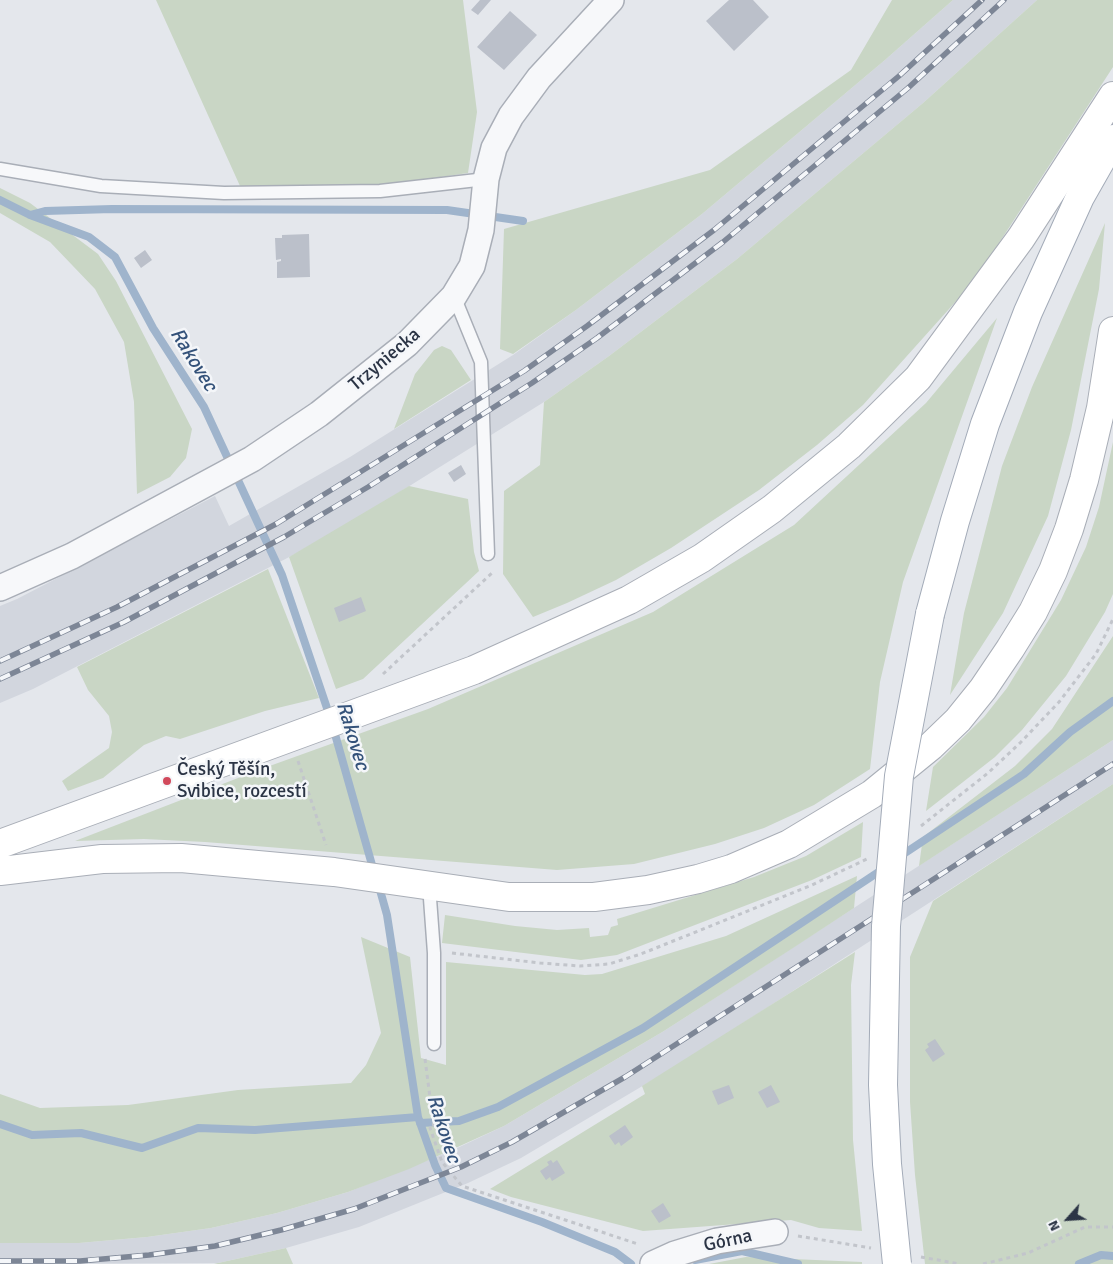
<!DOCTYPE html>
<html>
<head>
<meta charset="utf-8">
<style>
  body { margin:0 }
  #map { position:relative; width:1113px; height:1264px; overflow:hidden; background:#e4e7ec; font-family:Signika,sans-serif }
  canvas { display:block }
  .north { position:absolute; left:1043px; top:1194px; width:50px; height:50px; -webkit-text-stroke:4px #f4f6f9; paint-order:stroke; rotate:244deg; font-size:14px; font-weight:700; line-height:20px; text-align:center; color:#2b3445 }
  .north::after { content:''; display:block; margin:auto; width:18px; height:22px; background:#2b3445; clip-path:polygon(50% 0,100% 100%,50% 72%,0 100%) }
</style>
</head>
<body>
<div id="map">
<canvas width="1113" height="1264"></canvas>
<div class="north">N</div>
</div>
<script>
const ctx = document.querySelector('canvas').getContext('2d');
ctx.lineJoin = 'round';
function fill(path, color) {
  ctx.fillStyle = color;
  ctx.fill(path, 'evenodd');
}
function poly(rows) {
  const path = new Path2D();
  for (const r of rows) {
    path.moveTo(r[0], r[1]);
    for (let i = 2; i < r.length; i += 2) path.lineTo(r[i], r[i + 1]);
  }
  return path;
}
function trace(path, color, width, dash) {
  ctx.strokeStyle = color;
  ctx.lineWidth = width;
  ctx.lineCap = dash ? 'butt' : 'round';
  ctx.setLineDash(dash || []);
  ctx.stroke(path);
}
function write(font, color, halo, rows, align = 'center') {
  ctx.font = font + ' Signika,sans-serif';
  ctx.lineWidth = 5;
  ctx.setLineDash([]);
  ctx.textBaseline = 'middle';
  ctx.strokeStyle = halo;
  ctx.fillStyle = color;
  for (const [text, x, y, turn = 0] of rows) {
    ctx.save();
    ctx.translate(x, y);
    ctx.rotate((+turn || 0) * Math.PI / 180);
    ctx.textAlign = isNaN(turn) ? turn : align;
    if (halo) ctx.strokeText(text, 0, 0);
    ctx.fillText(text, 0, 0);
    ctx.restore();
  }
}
fill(poly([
  [953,0,1037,0,923,103,737,259,609,356,544,402,379,505,297,553,33,689,0,703,0,606,17,599,215,496,229,526,350,457,513,355,576,310,702,214,885,60],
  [1113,740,1113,784,683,1062,521,1158,468,1183,359,1227,286,1248,218,1263,0,1264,0,1243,79,1243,147,1237,211,1228,277,1213,348,1192,453,1150,504,1126,664,1031]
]), '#d2d6de');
fill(poly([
  [156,0,463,0,477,112,468,173,379,186,240,186],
  [892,0,953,0,885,60,702,214,576,310,513,354,500,349,504,229,710,170,851,70],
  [1037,0,1113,0,1113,67,988,260,958,299,863,405,817,445,759,490,671,548,616,580,567,603,533,617,503,574,504,491,540,465,544,402,609,356,737,259,923,103],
  [0,188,30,203,98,254,116,281,192,429,186,458,170,477,137,494,134,402,124,342,95,289,50,242,0,213],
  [1105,223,1099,289,1071,430,1048,516,1003,613,950,695,964,613,1002,466,1032,387],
  [997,318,903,582,880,682,870,769,814,805,764,828,715,844,634,864,557,870,205,842,144,839,75,841,264,768,428,709,653,612,794,525,926,403],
  [442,346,451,350,471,380,394,429,415,374,434,350],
  [1113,442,1113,594,1105,612,1066,676,1022,730,995,757,926,811,933,767,984,717,1007,688,1061,600,1086,547,1099,507],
  [409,486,468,499,474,552,479,571,363,679,336,689,289,557],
  [268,569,319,698,265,711,180,739,166,736,144,745,103,778,68,791,62,781,109,748,112,732,109,716,88,690,77,667],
  [1113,636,1113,740,919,866,923,837,1015,766,1052,729],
  [1113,784,1113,1264,925,1264,915,1175,910,1102,910,957,933,901],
  [863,822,861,857,812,880,617,955,581,960,442,943,445,915,515,926,557,930,589,928,590,937,608,935,611,927,618,925,617,919,754,877,806,856],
  [857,876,854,908,793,948,664,1031,504,1126,409,1169,348,1192,277,1213,211,1228,147,1237,79,1243,0,1243,0,1094,40,1108,128,1105,238,1090,351,1083,366,1065,381,1033,361,937,410,957,421,1058,446,1065,446,962,585,975,602,974,726,936],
  [855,952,851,985,853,1140,862,1231,819,1228,791,1220,643,1231,511,1197,490,1189,645,1094,642,1086],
  [286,1248,293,1264,214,1264,218,1263],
  [746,1257,862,1262,862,1264,709,1264]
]), '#c9d6c5');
trace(poly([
  [0,200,30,215,89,237,115,257,153,328,204,407,282,575,331,720,374,872],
  [30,215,45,211,112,209,447,210,523,221],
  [899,857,1024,774,1070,732,1113,701],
  [378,883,387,915,418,1117,435,1165,446,1188,542,1222,615,1252,631,1264],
  [420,1123,459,1121,498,1107,643,1028,886,867],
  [0,1124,32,1135,81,1133,142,1148,198,1128,255,1130,418,1117],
  [695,1260,742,1251,798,1264],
  [1079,1264,1101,1255,1113,1256]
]), '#9fb4cc', 8);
fill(poly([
  [480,0,491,0,478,15,471,10],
  [729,0,753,0,769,17,734,51,706,21],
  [510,11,537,35,504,70,477,47],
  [309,234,310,277,277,278,277,262,281,261,281,259,276,260,275,238,282,238,282,235],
  [145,250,152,260,141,268,134,258],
  [461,465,466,474,454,482,448,473],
  [361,597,366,611,339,622,334,608],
  [935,1039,945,1054,933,1062,925,1050,929,1047,927,1044],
  [729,1085,734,1098,718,1105,712,1091],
  [771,1085,780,1102,767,1108,758,1092],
  [625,1125,633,1137,621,1146,619,1142,615,1145,609,1136],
  [551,1160,553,1163,557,1160,565,1173,552,1181,550,1177,546,1180,540,1171,549,1165,547,1162],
  [663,1203,671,1216,659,1223,651,1211]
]), '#bbc0ca');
const service = poly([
  [0,169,101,186,224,193,380,191,486,179],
  [454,296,481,362,488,554],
  [429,885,434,953,434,1044]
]);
const minor = poly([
  [0,588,72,556,252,459,319,414,407,344,454,296,472,266,481,230,486,179,494,148,511,116,539,78,611,0],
  [653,1264,675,1254,717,1241,775,1232]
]);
const secondary = poly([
  [0,844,474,670,629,600,702,558,772,509,849,446,918,378,1021,238,1113,96],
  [0,871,102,859,181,858,334,872,509,897,594,897,648,890,698,879,731,869,789,844,872,794,931,746,958,720,983,689,1010,649,1033,612,1053,571,1069,529,1084,480,1101,408,1113,331]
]);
const primary = poly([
  [930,614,955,521,985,424,1028,312,1080,197,1113,139]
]);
trace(service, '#a9aeb7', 15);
trace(minor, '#a9aeb7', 28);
trace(secondary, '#a9aeb7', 30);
trace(primary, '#a3abb8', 30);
trace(poly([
  [383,674,492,573],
  [298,761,326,845],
  [921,826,988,773,1021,742,1059,702,1096,654,1113,619],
  [452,953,540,963,580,966,609,964,641,954,812,885,867,859],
  [425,1059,434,1128,430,1128,442,1162,462,1186,638,1244],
  [798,1236,871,1248],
  [921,1257,960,1264],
  [983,1264,1028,1253,1085,1227,1113,1227]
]), '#c2c5cb', 3, [4, 4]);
trace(service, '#f7f8fa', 12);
trace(minor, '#f7f8fa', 25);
trace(secondary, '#fff', 28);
trace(primary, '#fff', 28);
const rail = poly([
  [0,661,117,607,276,524,524,371,587,326,714,230,899,76,982,0],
  [0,679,124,622,284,537,368,487,532,383,597,338,723,242,908,88,1004,0],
  [0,1261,80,1261,149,1255,215,1246,281,1230,354,1209,461,1167,512,1142,625,1077,1113,764]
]);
trace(rail, '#7d8696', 5.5);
trace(rail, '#f4f6f9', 4, [11]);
const primaryBridge = poly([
  [897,1264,887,1164,883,1085,886,926,899,776,930,614]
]);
trace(primaryBridge, '#a3abb8', 30, []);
trace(primaryBridge, '#fff', 28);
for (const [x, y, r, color] of [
  [167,781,5,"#d1495b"]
]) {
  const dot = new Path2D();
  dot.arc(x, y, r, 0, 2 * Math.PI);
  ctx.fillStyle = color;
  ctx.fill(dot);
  trace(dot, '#f4f6f9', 2);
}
write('19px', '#2b3445', '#f4f6f9', [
  ["Trzyniecka",385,360,-40],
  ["Górna",728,1241,-12]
]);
write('19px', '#2b3445', '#f4f6f9', [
  ["Český Těšín,",177,770],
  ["Svibice, rozcestí",177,792]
], 'left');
write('italic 20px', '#34527a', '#f4f6f9', [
  ["Rakovec",193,360,58],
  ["Rakovec",352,736,73],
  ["Rakovec",443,1129,72]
]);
</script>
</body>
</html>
